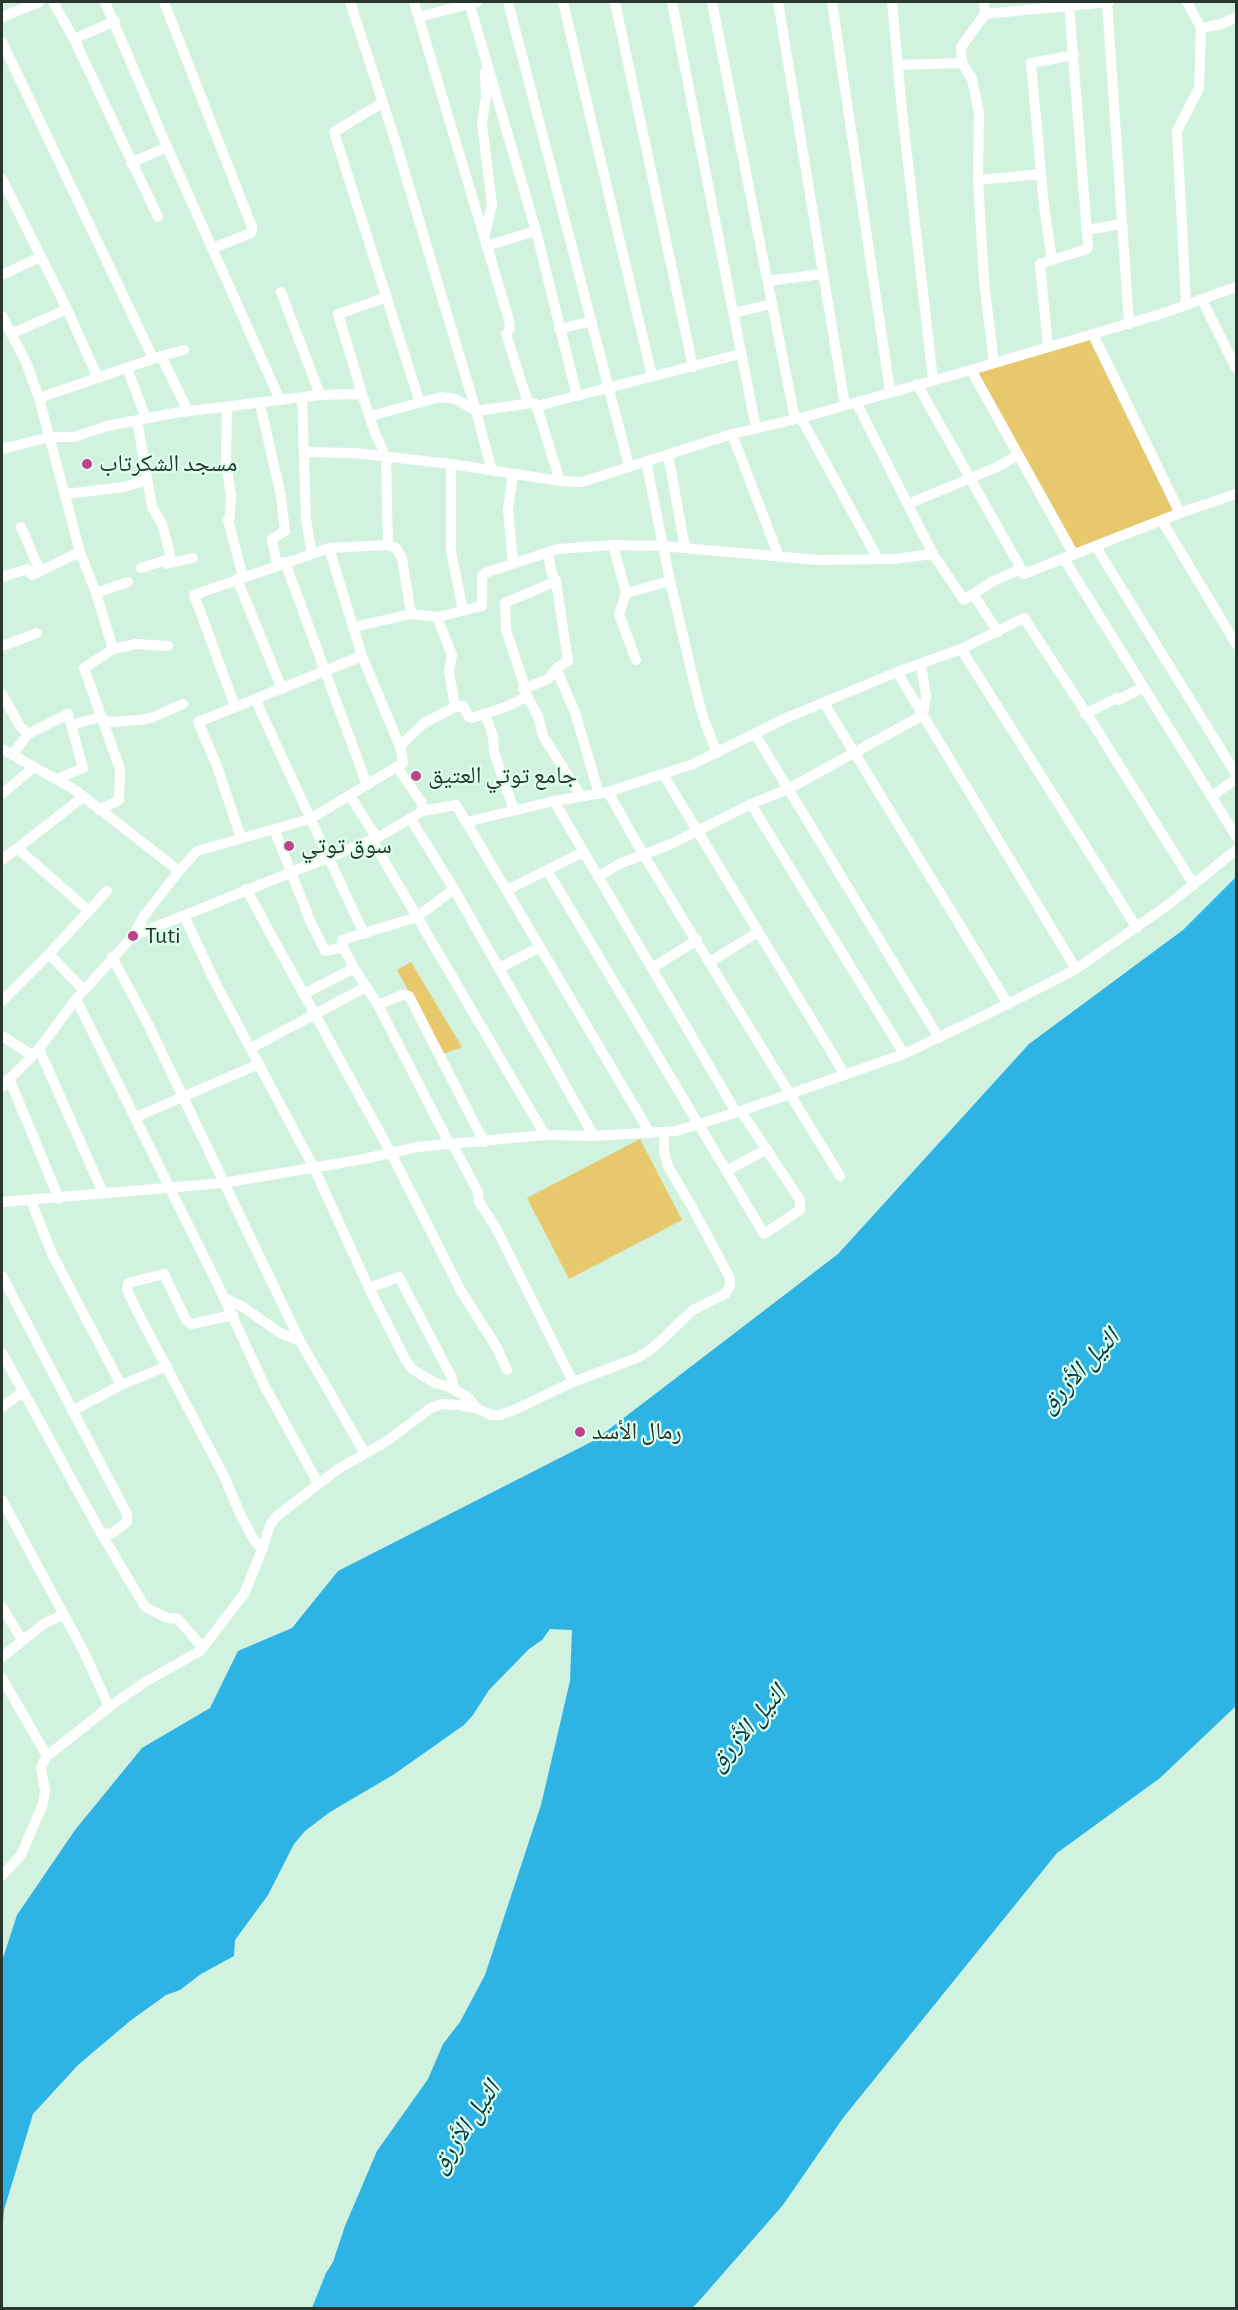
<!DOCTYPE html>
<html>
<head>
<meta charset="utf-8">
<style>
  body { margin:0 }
  #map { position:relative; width:1238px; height:2310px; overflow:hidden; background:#d0f2de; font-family:"Alegreya Sans",sans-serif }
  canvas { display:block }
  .frame { position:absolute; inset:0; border:3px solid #29362f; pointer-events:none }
</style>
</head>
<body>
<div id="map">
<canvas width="1238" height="2310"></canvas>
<div class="frame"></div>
</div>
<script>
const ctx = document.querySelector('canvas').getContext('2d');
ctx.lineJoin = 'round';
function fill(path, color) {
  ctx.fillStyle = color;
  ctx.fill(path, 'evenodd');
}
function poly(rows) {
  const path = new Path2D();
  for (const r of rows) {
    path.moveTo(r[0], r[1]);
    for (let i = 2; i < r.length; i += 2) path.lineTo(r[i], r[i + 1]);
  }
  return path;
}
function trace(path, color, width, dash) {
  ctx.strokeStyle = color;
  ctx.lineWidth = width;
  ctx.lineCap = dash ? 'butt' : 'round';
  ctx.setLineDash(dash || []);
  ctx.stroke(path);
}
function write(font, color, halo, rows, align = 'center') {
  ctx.font = font + ' "Alegreya Sans","Noto Naskh Arabic",sans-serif';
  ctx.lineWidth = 4.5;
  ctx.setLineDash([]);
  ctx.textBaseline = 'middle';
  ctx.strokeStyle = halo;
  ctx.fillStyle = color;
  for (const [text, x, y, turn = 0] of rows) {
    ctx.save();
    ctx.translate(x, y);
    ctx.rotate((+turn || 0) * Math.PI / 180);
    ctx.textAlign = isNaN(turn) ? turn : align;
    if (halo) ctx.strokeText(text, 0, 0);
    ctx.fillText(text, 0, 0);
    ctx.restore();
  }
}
fill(poly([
  [1089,339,1174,513,1077,551,977,370],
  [411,962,462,1047,443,1054,397,970],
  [640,1139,682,1220,569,1279,527,1198]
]), '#e7c86c');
fill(poly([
  [1236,877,1236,1706,1160,1778,1057,1853,843,2118,783,2205,699,2301,692,2308,312,2308,326,2273,333,2262,345,2226,377,2151,428,2079,443,2044,460,2022,485,1975,541,1805,570,1681,572,1630,550,1629,542,1640,529,1649,489,1690,473,1715,464,1725,393,1775,330,1812,305,1831,294,1844,268,1895,235,1940,234,1956,201,1974,180,1990,166,1995,130,2021,78,2065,33,2114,4,2210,2,2237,2,1961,17,1915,75,1830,142,1748,210,1708,238,1651,292,1628,338,1571,595,1440,838,1254,1029,1044,1183,930]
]), '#2eb3e5');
trace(poly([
  [53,2,74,39,158,217],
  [105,2,167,147,280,400],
  [164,2,252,227,251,233,213,248],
  [350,2,396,143,476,411,492,471],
  [414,2,509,320,510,329,506,334,528,403],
  [469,2,536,231,577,396],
  [508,2,629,466],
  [563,2,652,376],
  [615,2,693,367],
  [672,2,756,428],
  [712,2,795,419],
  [778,2,845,405],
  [832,2,890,391],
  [892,2,902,111,933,379],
  [984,2,985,14,961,47,962,63,972,79,979,113,978,180,984,281,994,363],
  [1107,2,1129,324],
  [1187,2,1201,28],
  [985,14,1109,2],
  [2,17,39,2],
  [419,17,477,2],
  [74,39,115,21],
  [2,42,153,358],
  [898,65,962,63],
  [382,103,334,132,420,403],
  [131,163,167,147],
  [2,179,67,309,98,378],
  [978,180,1041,174],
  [1086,230,1122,224],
  [484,237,492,205,482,123,486,97,485,72],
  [486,246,536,231],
  [1052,260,1044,206,1031,63,1074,55],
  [2,275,40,257],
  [768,281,822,274],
  [281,292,320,395],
  [1202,300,1236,368],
  [1186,304,1177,131,1199,88,1201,28,1222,24,1236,17],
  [733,313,772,304],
  [2,316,26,362,39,398,80,552,96,593,113,649],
  [559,329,592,321],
  [11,334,67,309],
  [1093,334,1161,314,1236,287],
  [1048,347,1040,264,1087,249,1088,245,1069,5],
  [161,356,184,350],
  [127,368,146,418],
  [917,384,1024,574],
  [362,394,338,314,387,297],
  [302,397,306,519,312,554],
  [39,398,161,356,188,411],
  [856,402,933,554,964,600,993,581,1019,570,1024,574,1039,568,1180,513,1236,494],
  [260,404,281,496,285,531,272,539,277,565],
  [536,404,560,481],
  [227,407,226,464,231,495,230,517,228,520,243,577],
  [370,416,441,397,456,399,476,411,532,403,537,406,740,354],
  [801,418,878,559],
  [137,420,152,507,162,524,170,554,169,559,141,568],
  [732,434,779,557],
  [2,449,50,437,74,437,107,426,174,413,320,395,362,394,375,433,386,457,388,545],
  [305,452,354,453,451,464,560,481,582,482,732,434,801,418,971,370],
  [668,454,685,548],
  [646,461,670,581,694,682,703,717,717,753],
  [451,464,451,551,463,611],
  [513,474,508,510,513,564],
  [66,494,124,487,147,480],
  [908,504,995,468,1018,455],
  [1162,521,1236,644],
  [21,527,40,571],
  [613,545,626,593,619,614,636,660],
  [1096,547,1236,774],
  [548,554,552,574,556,581,568,661,558,667,548,679,523,689,538,716,543,736,581,796],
  [1074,555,971,370,1093,334,1180,513],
  [1064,559,1236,836],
  [165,561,167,564,193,558],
  [285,562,367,785],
  [2,577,27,569,32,575,80,552],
  [237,579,282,689],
  [96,593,128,582],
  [626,593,670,581],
  [973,594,998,632],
  [437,617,452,655,449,671,455,707],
  [354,627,411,614,437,617,482,606,482,576,485,573,558,549,613,545,662,546,818,560,894,559,933,554],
  [2,646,37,633],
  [961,649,1137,928],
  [556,669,575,712,599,794],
  [897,672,1076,969],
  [525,687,506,630,505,603,556,581],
  [2,694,20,726,28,734],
  [255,699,364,934],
  [824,703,1008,1004],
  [235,706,194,595,329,548,388,545,396,548,402,558,411,614],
  [485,714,493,736,494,752,514,810],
  [1085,714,1117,698,1119,700,1143,687],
  [72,725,100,717,108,722,140,720,151,718,183,704],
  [755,734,939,1038],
  [400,746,424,723,455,707,463,706,469,717,472,718,506,707,526,697],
  [2,749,75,790,179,871],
  [12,755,28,734,68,714,83,768,57,779],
  [397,767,421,802,423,811],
  [663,774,845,1075],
  [608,792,643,854,840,1176],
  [2,794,34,767],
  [350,796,377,838],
  [1212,796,1236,779],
  [554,801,736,1112],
  [751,804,904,1054],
  [99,810,119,800,120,769,84,668,113,649,136,644,168,646],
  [410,818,454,889,594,1136],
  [466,822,554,801,608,792,693,764,786,718,897,672,961,649,1024,618,1092,722,1194,885],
  [274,829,311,923,325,951,343,947,342,940,417,917,454,889],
  [241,838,217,766,198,722,362,656],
  [372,840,545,1135],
  [17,848,89,911],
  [2,860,83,797],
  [547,870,764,1234,800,1210,800,1200,741,1111],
  [598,877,619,864,671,844,751,804,788,789,923,715,926,696,921,665],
  [246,889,391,1153,461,1291,497,1348,507,1370],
  [507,890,583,852],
  [184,916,215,982,314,1168,369,1288,405,1359,412,1369,435,1383,449,1387,469,1398,476,1408],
  [133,936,377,838,423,811,456,805,650,1133],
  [343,947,354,968,378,1005,450,1145],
  [49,954,83,989],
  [112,957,148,1024,300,1341,364,1452],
  [710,962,758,932],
  [499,968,540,947],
  [652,968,697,940],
  [304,994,354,968],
  [76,999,219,1287,265,1387,318,1483],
  [2,1001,49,954,107,891],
  [378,1005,402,995,409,996,484,1142],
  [2,1036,32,1055],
  [251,1048,366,987],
  [39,1049,103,1193],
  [9,1078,59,1199],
  [2,1087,39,1049,76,999,133,936,144,916,179,871,197,851,310,819,403,763,401,749,362,656,329,548],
  [136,1117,259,1064],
  [453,1145,478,1192,479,1202,496,1228,573,1382],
  [728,1170,767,1149],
  [31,1201,52,1254,121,1385],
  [2,1202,223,1183,364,1159,417,1147,545,1135,594,1136,676,1131,741,1111,904,1054,1008,1004,1076,969,1168,905,1236,850],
  [2,1276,127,1514,127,1522,111,1534,101,1533],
  [369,1288,399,1277,451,1376,455,1390],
  [225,1298,243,1307,280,1333,300,1341],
  [233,1315,192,1324,186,1320,164,1274,128,1283,127,1290,138,1313,225,1478,240,1514,254,1540,262,1550],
  [2,1353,101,1533,145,1607,167,1618,178,1619,203,1648],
  [2,1407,23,1392],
  [72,1411,121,1385,167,1366],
  [2,1500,84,1652,109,1707],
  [2,1607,22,1640],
  [2,1657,45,1623,63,1615],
  [2,1678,47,1756],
  [2,1876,21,1855,43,1804,45,1791,41,1767,47,1756,109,1707,145,1682,200,1651,244,1594,262,1550,270,1525,277,1516,338,1469,387,1441,431,1408,442,1404,459,1405,476,1408,491,1415,500,1415,514,1410,573,1382,639,1357,654,1347,693,1310,725,1294,730,1286,730,1278,692,1207,669,1168,664,1153,664,1132]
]), '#fff', 10);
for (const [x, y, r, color] of [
  [87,464,6,"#c0418c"],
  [416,776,6,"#c0418c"],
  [289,846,6,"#c0418c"],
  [133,936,6,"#c0418c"],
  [580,1432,6,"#c0418c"]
]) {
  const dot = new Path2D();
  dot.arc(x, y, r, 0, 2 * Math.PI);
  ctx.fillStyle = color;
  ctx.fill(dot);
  trace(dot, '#ddffeb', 2);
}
write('24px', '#29362f', '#ddffeb', [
  ["مسجد الشكرتاب",99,464],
  ["جامع توتي العتيق",428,776],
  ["سوق توتي",301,846],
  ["Tuti",145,936],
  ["رمال الأسد",592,1432]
], 'left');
write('italic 26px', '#00384c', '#ddffeb', [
  ["النيل الأزرق",1079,1371,-47],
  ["النيل الأزرق",747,1728,-49],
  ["النيل الأزرق",465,2127,-56]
]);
</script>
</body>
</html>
